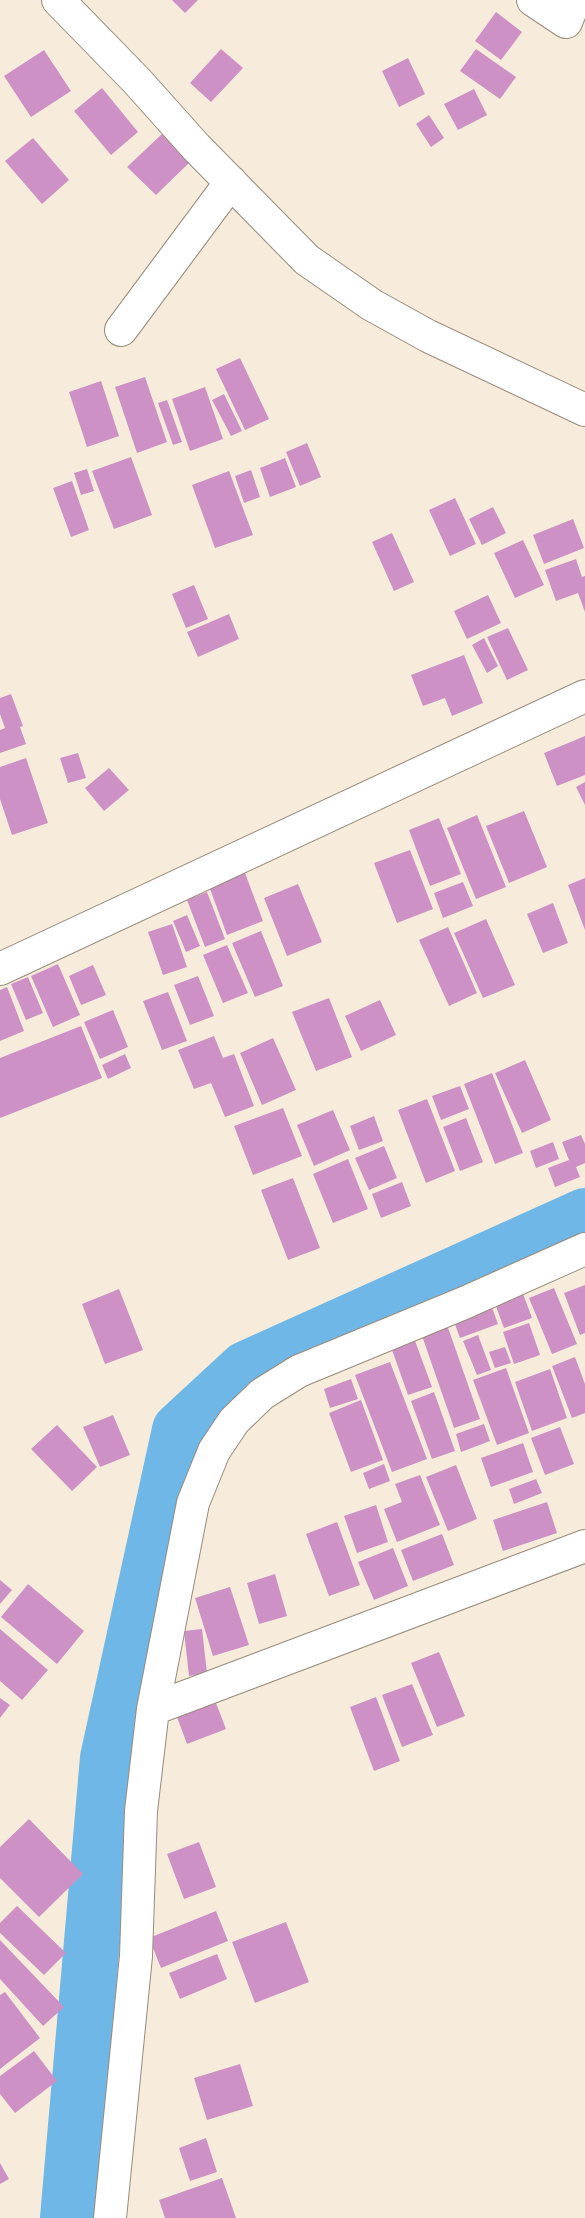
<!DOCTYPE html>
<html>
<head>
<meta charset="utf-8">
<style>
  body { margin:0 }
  canvas { display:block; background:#f7ecdb }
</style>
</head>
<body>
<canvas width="585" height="2218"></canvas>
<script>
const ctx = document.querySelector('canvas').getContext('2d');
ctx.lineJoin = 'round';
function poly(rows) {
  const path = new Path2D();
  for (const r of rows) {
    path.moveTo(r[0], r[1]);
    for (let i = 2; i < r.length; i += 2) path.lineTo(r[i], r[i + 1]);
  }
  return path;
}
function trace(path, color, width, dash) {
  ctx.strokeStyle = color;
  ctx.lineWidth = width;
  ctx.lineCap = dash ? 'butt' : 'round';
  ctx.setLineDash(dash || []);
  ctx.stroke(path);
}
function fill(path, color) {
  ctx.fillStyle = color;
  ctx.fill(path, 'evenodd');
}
trace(poly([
  [68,2218,108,1758,180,1430,246,1369,585,1216]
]), '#6fb7e7', 56);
fill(poly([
  [172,0,198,0,185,13],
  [496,12,522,32,501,60,475,41],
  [221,49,243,68,211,102,190,83],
  [476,49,516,77,500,99,460,71],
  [44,50,71,91,31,117,4,76],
  [408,58,425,94,399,107,382,71],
  [102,88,138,132,111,155,74,111],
  [474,89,487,115,458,130,444,104],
  [429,115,444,138,431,147,416,124],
  [163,133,191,161,156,195,127,167],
  [33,138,69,180,42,204,5,161],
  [240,358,269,419,245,430,216,369],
  [145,377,167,442,137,453,115,387],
  [101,381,119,436,87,447,69,392],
  [205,387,223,439,190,451,172,399],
  [224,394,242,431,231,436,212,400],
  [167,400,182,442,173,445,158,403],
  [307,443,321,477,300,486,286,452],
  [131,457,152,515,114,529,92,471],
  [285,458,296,487,270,497,260,468],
  [87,469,94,491,81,495,74,473],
  [251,470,260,497,244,503,235,476],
  [229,471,253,535,215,548,192,485],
  [72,481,89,530,71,537,53,488],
  [455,498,476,544,450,556,429,510],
  [493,507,506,533,482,545,469,519],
  [573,519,584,548,544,564,533,535],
  [392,533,414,582,394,591,372,542],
  [523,540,544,585,515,598,494,553],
  [576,559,582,577,585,576,585,612,578,593,556,601,545,570],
  [194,585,208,619,186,628,172,594],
  [488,595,501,623,467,639,454,611],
  [229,614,239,639,198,657,187,632],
  [508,628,528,670,507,680,487,637],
  [484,638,498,666,487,673,472,645],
  [464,655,483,703,452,716,445,698,423,706,411,675],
  [11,694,23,726,20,727,26,744,0,753,0,730,5,728,0,714,0,698],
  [585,736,585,775,557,786,544,753],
  [78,753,86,778,68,783,60,758],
  [26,758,48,823,12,835,0,799,0,767],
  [109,768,129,790,104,811,85,788],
  [585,782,585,805,576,787],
  [524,811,547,867,509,883,486,826],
  [477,815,506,887,476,899,447,828],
  [439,818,461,874,430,886,409,830],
  [410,850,433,909,397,923,374,863],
  [242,865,263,921,227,935,206,878],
  [585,878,585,930,568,885],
  [463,882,473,906,443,918,434,893],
  [298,884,322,942,287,956,264,898],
  [207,892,225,939,205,947,187,900],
  [553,903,568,943,543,953,527,914],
  [187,915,200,946,186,952,173,921],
  [486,919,515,985,483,998,454,933],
  [172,924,187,967,163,975,148,932],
  [448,927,477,993,449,1006,419,940],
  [261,931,283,986,255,997,232,943],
  [227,945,248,993,223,1003,203,955],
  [58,964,80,1015,53,1027,31,976],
  [93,965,106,995,81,1005,69,976],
  [198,976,214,1016,190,1025,174,985],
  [28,977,43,1013,26,1020,11,984],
  [7,987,24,1031,0,1041,0,990],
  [168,992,187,1041,162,1050,143,1001],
  [329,998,352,1057,316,1071,292,1012],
  [380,1000,396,1035,361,1051,345,1016],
  [113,1010,128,1047,100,1059,84,1022],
  [81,1026,102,1078,0,1118,0,1058],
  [214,1036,223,1058,234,1054,254,1106,225,1117,211,1083,194,1089,178,1050],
  [273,1038,296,1090,262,1105,240,1053],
  [125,1054,131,1068,108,1079,102,1065],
  [525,1060,551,1120,522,1133,495,1073],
  [492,1073,523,1153,495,1164,464,1084],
  [460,1086,469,1109,441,1120,432,1096],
  [427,1099,455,1171,426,1183,398,1110],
  [283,1108,302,1156,253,1175,234,1126],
  [333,1110,350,1150,314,1166,297,1125],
  [374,1116,383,1141,359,1150,350,1126],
  [466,1118,483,1162,460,1171,443,1127],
  [581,1135,585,1144,585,1163,576,1167,580,1177,555,1187,548,1168,569,1160,562,1142],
  [553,1142,559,1159,536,1168,530,1151],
  [384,1146,397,1178,369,1190,355,1158],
  [348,1159,368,1209,333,1223,313,1174],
  [293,1178,320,1248,288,1260,261,1190],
  [402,1182,411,1206,381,1218,372,1194],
  [585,1285,585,1333,580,1335,564,1293],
  [554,1288,577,1344,552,1354,529,1298],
  [119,1289,143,1350,105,1364,82,1304],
  [522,1291,532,1318,504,1328,494,1301],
  [490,1302,498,1324,460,1338,452,1316],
  [446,1322,480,1419,454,1428,420,1330],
  [529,1323,540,1355,514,1364,503,1332],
  [478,1335,491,1370,477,1375,463,1341],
  [414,1338,432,1387,408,1395,391,1347],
  [505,1347,511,1363,495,1368,489,1352],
  [575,1357,585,1384,585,1413,572,1418,552,1366],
  [390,1362,427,1459,392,1472,355,1375],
  [506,1368,529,1433,497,1445,473,1380],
  [550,1369,567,1418,532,1431,515,1382],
  [351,1379,358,1399,330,1408,324,1389],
  [434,1392,455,1451,432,1459,411,1401],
  [361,1400,383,1460,351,1472,329,1413],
  [113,1415,130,1455,100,1467,83,1427],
  [484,1424,490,1441,461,1452,456,1434],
  [57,1425,97,1467,72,1491,31,1449],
  [560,1427,574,1464,545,1475,531,1438],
  [523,1443,533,1472,491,1487,481,1458],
  [384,1464,390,1481,369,1489,363,1473],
  [456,1465,477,1519,448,1531,426,1477],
  [420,1475,440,1525,397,1542,384,1509,402,1502,395,1484],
  [536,1479,542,1493,514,1504,509,1489],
  [547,1502,557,1533,503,1551,493,1520],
  [376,1505,388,1542,357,1553,344,1516],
  [337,1522,360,1585,329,1596,306,1534],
  [442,1534,454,1565,413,1581,401,1550],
  [393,1548,408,1586,374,1600,358,1562],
  [275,1574,287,1616,259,1624,247,1583],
  [0,1580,12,1590,0,1604],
  [28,1584,84,1631,57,1664,1,1617],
  [230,1587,249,1645,213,1656,195,1598],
  [0,1629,48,1670,22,1700,0,1681],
  [202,1629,207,1673,189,1676,184,1631],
  [439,1652,465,1716,437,1727,411,1663],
  [412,1684,433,1735,402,1747,382,1695],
  [376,1697,400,1761,374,1771,350,1707],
  [0,1698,10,1705,0,1718],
  [216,1703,226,1729,187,1744,177,1717],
  [29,1819,83,1874,39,1917,0,1878,0,1847],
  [199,1842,216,1887,184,1899,167,1854],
  [17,1906,66,1953,44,1975,0,1933,0,1923],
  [216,1911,228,1941,161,1968,149,1938],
  [286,1922,309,1982,255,2003,232,1942],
  [0,1940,64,2007,43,2026,0,1979],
  [217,1954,227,1979,180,1999,169,1973],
  [5,1992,40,2038,0,2069,0,1995],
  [34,2051,57,2081,15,2113,0,2094,0,2076],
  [240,2064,253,2106,207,2120,194,2078],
  [206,2138,217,2172,190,2181,179,2148],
  [0,2163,9,2179,0,2184],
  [222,2178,236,2218,165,2218,159,2200]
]), '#cd91c5');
const minor = poly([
  [58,0,137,81,196,147,307,260,372,305,428,336,585,410],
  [533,0,566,22,575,0],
  [121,330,231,182],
  [0,969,585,696],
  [153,1709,585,1546],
  [110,2218,136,1956,141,1811,153,1709,193,1503,214,1451,234,1421,262,1394,299,1371,464,1303,585,1249]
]);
trace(minor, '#998b7c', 34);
trace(minor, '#fff', 32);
</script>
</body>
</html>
